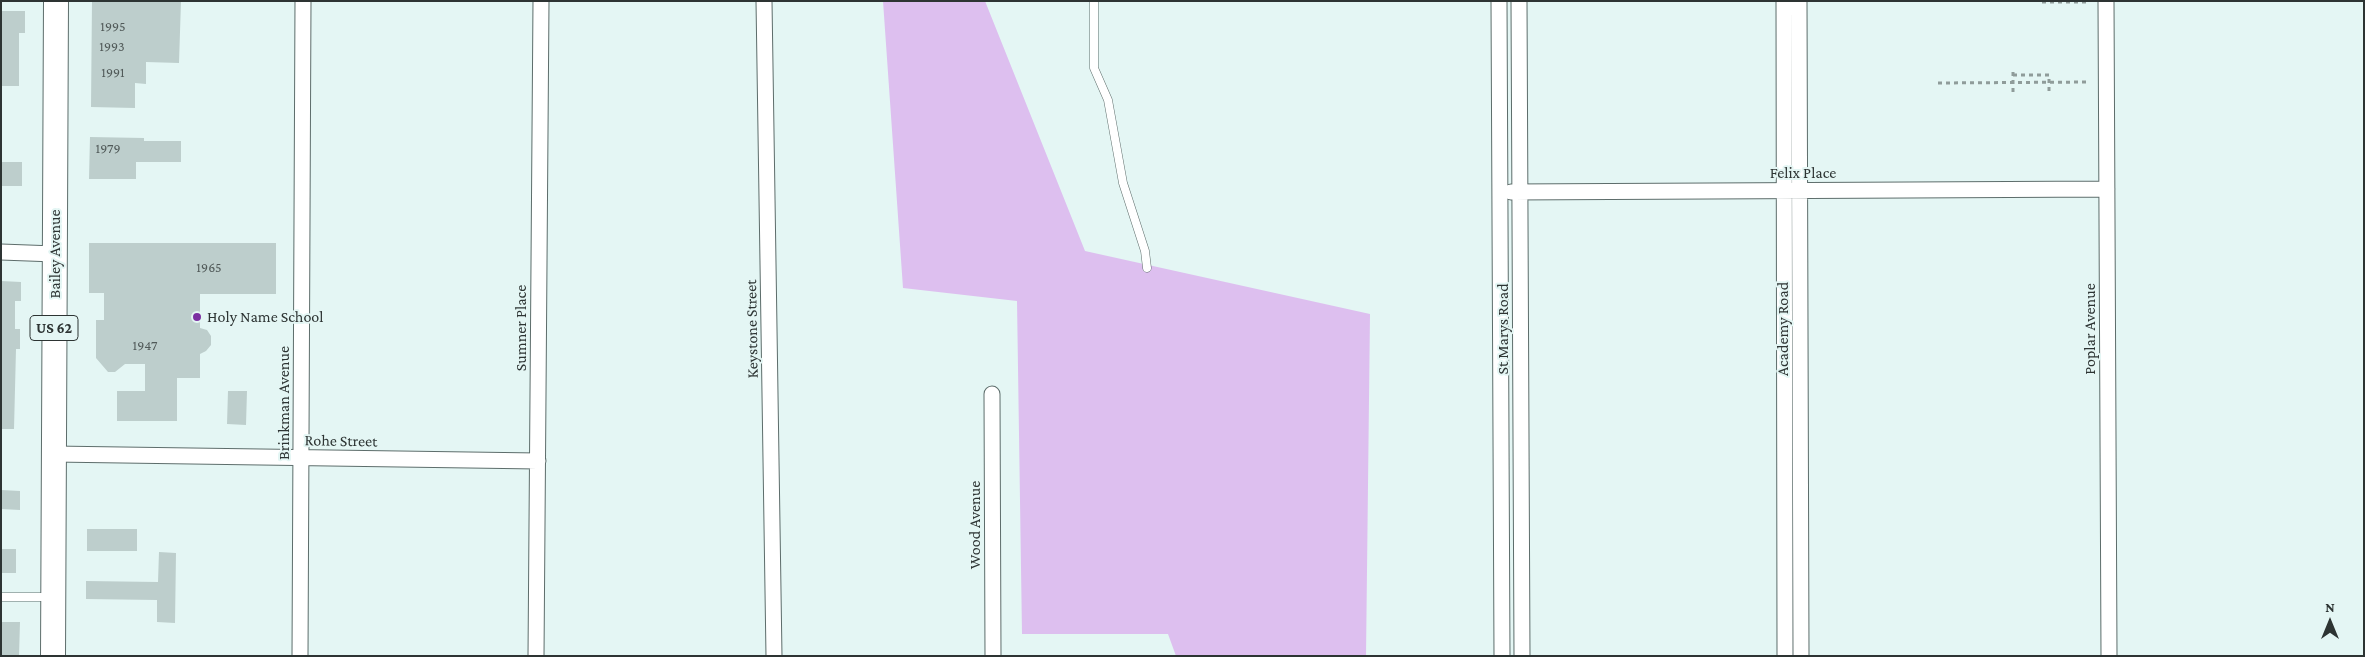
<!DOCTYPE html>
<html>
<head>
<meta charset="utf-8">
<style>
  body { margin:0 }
  #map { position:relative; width:2365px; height:657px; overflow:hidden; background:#e4f6f4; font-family:"Crimson Pro",serif }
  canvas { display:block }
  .frame { position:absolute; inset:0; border:2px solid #2d3433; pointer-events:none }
  .north { position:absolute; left:2305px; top:597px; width:50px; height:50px; -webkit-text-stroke:4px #e4f6f4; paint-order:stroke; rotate:0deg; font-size:14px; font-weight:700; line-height:20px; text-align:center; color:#2d3433 }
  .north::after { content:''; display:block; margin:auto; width:18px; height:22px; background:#2d3433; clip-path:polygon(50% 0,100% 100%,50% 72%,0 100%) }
</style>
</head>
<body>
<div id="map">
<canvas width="2365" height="657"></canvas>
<div class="frame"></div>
<div class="north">N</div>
</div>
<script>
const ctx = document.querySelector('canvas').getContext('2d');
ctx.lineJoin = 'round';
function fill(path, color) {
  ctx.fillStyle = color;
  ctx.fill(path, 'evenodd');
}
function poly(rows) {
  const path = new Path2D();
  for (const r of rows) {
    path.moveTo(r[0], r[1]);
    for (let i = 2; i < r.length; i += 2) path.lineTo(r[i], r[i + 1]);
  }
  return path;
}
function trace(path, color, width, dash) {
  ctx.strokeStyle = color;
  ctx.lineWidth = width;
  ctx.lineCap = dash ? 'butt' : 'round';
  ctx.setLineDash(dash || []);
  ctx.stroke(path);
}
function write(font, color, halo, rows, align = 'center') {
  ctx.font = font + ' "Crimson Pro",serif';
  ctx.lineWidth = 4;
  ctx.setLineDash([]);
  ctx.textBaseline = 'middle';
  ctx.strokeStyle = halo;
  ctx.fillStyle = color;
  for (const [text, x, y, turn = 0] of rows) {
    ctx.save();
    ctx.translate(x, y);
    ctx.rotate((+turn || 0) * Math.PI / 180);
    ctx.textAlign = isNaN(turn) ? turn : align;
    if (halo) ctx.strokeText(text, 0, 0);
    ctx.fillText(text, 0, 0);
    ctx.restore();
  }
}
fill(poly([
  [883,1,985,1,1085,251,1370,314,1366,656,1176,656,1168,634,1022,634,1017,301,903,288]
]), '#ddbfef');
fill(poly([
  [92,1,181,1,179,63,146,62,146,84,135,83,135,108,91,107],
  [1,11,25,11,25,33,19,33,19,86,1,86],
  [90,137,144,138,144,141,181,141,181,162,136,162,136,179,89,179],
  [1,162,22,162,22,186,1,186],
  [89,243,276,243,276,294,200,294,200,328,207,330,211,336,211,345,206,351,200,354,200,378,177,378,177,421,117,421,117,391,145,391,145,364,125,364,115,372,108,372,96,358,96,320,104,320,104,293,89,293],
  [1,281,21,282,21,301,15,301,15,329,20,329,20,349,16,349,14,429,1,429],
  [228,391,247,391,246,425,227,424],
  [1,490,20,491,20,510,1,509],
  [87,529,137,529,137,551,87,551],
  [1,549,16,549,16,573,1,573],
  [159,552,176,553,175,623,157,622,157,600,86,599,86,581,158,582],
  [1,622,20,622,19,656,1,656]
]), '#bdcecc');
const lane = poly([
  [1094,1,1094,68,1108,100,1123,183,1145,251,1147,268],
  [1,597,51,597]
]);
const street = poly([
  [764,1,774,656],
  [1499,1,1502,656],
  [1519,1,1522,656],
  [1784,1,1785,656],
  [1799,1,1801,656],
  [2106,1,2109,656],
  [1511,192,2107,189],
  [1,252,55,254],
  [992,394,993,656],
  [53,454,538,461],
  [300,656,303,1],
  [536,656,541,1]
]);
const primary = poly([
  [53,656,56,1]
]);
trace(lane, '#5d6d6b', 9);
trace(street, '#5d6d6b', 17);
trace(primary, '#5d6d6b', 26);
trace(poly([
  [2042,2,2090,2],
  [2013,72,2013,94],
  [2013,75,2049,75,2049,93],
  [1938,83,2090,82]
]), '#8f9c9a', 3, [4, 4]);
trace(lane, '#fff', 8);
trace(street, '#fff', 15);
trace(primary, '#fff', 24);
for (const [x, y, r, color] of [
  [197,317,5,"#7b2fa1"]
]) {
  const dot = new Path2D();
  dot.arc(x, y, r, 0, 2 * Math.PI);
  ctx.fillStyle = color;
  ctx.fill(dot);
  trace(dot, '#e4f6f4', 2);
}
write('14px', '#515a59', null, [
  ["1995",113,27],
  ["1993",112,47],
  ["1991",113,73],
  ["1979",108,149],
  ["1965",209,268],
  ["1947",145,346]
]);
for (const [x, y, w] of [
  [54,328,48]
]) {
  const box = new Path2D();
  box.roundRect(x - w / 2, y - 12.5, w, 25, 4);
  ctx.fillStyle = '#e4f6f4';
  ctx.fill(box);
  trace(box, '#2d3433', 1);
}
write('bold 15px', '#2d3433', null, [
  ["US 62",54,328]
]);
write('16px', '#2d3433', '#e4f6f4', [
  ["Felix Place",1803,173],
  ["Bailey Avenue",55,254,-90],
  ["Sumner Place",521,328,-90],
  ["Keystone Street",752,329,-91],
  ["St Marys Road",1503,329,-90],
  ["Academy Road",1783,329,-90],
  ["Poplar Avenue",2090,329,-90],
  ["Brinkman Avenue",284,403,-90],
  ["Rohe Street",341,441,1],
  ["Wood Avenue",975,525,-90]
]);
write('16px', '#2d3433', '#e4f6f4', [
  ["Holy Name School",207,317]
], 'left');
</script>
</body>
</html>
